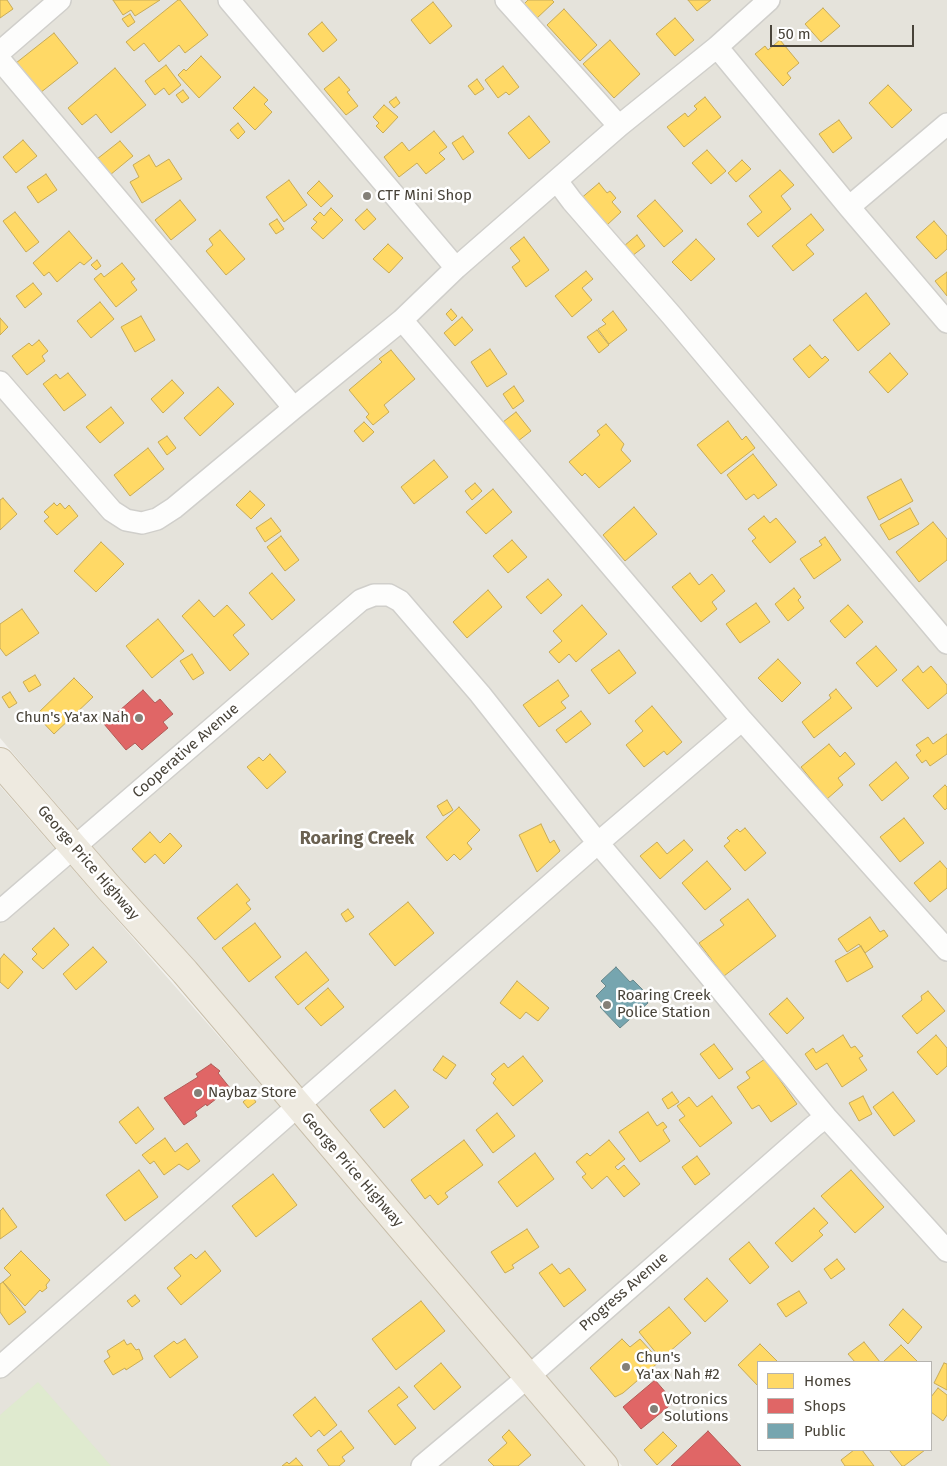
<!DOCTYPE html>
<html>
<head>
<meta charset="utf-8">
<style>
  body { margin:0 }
  #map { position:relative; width:947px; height:1466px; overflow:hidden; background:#f2f1ed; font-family:"Fira Sans",sans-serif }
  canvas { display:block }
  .legend { position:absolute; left:757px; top:1361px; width:175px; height:90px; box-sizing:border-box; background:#fff; border:1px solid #b6b4b0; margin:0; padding:6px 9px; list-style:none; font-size:15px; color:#484339 }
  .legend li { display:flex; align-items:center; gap:10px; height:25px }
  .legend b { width:25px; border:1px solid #b6b4b0 }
  .scale { position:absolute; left:770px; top:25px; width:144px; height:22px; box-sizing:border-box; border:2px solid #484339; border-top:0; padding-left:6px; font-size:15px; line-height:18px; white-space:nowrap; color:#484339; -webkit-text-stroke:4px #fff; paint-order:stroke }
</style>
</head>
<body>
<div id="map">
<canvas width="947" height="1466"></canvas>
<ul class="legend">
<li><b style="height:14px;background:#ffd966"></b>Homes</li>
<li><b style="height:14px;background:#e06666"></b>Shops</li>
<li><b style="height:14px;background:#76a5af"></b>Public</li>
</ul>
<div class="scale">50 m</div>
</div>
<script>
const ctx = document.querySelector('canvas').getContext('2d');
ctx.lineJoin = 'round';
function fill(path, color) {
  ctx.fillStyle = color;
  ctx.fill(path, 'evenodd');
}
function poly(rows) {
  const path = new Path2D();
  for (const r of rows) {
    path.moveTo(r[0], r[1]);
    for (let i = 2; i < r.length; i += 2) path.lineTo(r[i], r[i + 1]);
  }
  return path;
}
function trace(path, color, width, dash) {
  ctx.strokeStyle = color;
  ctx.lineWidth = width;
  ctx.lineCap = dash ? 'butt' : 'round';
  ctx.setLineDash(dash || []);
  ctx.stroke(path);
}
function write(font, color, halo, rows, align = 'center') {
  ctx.font = font + ' "Fira Sans",sans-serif';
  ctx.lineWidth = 5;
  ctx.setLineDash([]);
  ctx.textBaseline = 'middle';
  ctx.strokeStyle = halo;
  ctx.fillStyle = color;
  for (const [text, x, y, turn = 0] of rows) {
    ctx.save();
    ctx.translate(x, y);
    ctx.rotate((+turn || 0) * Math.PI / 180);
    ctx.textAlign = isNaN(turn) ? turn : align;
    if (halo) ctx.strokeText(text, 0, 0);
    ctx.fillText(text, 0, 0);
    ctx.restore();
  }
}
fill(poly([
  [0,0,947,0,947,1466,622,1466,0,738],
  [758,1362,931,1362,931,1450,758,1450],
  [0,786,318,1150,586,1466,0,1466]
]), '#e5e3db');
fill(poly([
  [38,1382,111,1466,0,1466,0,1415]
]), '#dfeacf');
const homes = poly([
  [0,0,7,0,13,9,0,18,0,0],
  [113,0,160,0,135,16,131,10,123,15,113,0],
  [178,0,180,0,208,35,185,53,179,45,159,62,144,43,134,51,126,42,178,0],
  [528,0,552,0,554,2,536,19,523,5,528,0],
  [688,0,711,0,697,11,688,0],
  [433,2,452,26,430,44,411,20,433,2],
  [823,8,840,26,821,42,805,24,823,8],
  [564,9,597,45,580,61,547,25,564,9],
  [130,14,135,22,128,27,122,19,130,14],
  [675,18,694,40,675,56,656,34,675,18],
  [322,22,337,40,323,52,308,34,322,22],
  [54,33,78,63,40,93,16,63,54,33],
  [610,40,640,74,614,98,583,64,610,40],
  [780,40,799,63,787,73,791,78,783,86,755,54,765,46,768,50,780,40],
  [201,56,221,77,199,98,178,75,184,69,186,71,201,56],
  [166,65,181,85,169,95,164,88,155,95,145,81,166,65],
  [503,66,519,87,509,95,506,92,498,98,485,80,503,66],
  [115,68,146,105,111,133,96,114,82,125,68,108,115,68],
  [339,77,350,90,347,92,358,106,346,115,324,89,339,77],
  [477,79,484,89,475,95,468,86,477,79],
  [888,85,912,110,892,128,869,103,888,85],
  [254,87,268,100,264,104,272,112,255,130,233,108,254,87],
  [183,90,189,98,182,103,176,95,183,90],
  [396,97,400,103,394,108,389,102,396,97],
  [705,97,721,117,684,147,667,127,685,113,688,117,697,109,694,106,705,97],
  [384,105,398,117,383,133,376,126,379,123,373,117,384,105],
  [529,116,550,142,529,159,508,133,529,116],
  [839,120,852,138,833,153,819,134,839,120],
  [238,123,245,132,238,139,230,130,238,123],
  [434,131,447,147,439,153,445,159,426,174,417,163,399,177,384,157,402,142,409,151,434,131],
  [463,136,474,152,463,160,452,143,463,136],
  [23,140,37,156,16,173,3,157,23,140],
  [120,141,133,156,110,175,97,159,120,141],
  [707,150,726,171,711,184,692,163,707,150],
  [149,155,156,167,169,159,182,179,142,203,130,182,139,177,133,165,149,155],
  [742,160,751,169,736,182,728,173,742,160],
  [780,170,794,185,781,196,791,209,758,237,747,224,762,212,749,196,780,170],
  [46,174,57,190,38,203,27,187,46,174],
  [289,180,307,205,284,222,266,197,289,180],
  [319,181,333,196,321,207,307,193,319,181],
  [599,183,607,193,610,191,616,198,612,202,621,212,607,225,595,211,591,214,579,200,599,183],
  [180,200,196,220,171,240,155,220,180,200],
  [655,200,683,231,664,247,637,216,655,200],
  [331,208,343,220,323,239,311,228,317,222,313,219,320,212,324,216,331,208],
  [367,209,376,219,364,230,355,220,367,209],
  [15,212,39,242,26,252,3,221,15,212],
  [811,214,824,230,806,245,814,254,793,271,772,246,811,214],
  [277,219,284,229,276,234,269,224,277,219],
  [934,221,947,236,947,249,936,259,916,237,934,221],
  [220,230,245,259,226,275,206,251,213,245,209,239,220,230],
  [69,231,92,258,84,265,80,262,57,282,49,272,44,276,33,263,69,231],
  [637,235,645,246,632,256,624,246,637,235],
  [524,237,549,270,526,287,512,267,520,261,510,248,524,237],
  [696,239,715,259,691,281,672,262,696,239],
  [388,244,403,258,389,273,373,259,388,244],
  [97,260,101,266,96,270,91,265,97,260],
  [122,263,135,279,131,282,137,290,116,307,94,279,101,273,104,277,122,263],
  [586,271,593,279,582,288,592,300,572,317,555,296,586,271],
  [947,272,947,296,935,281,947,272],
  [33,283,42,294,25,308,16,296,33,283],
  [866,293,890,324,858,351,833,320,866,293],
  [100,302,114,319,91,338,77,321,100,302],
  [451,309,457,316,452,321,446,314,451,309],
  [613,311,627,330,609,344,598,329,606,324,602,320,613,311],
  [141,316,155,340,135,352,121,327,141,316],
  [462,317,473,330,455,346,444,333,462,317],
  [0,318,8,327,0,335,0,318],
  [597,330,609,345,599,353,587,337,597,330],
  [39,340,48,351,42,356,45,361,27,375,12,356,29,343,32,346,39,340],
  [810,345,822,359,825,356,829,360,809,378,793,359,810,345],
  [490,349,507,374,487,387,471,362,490,349],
  [391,350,415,379,384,405,389,412,373,425,366,417,369,414,349,390,382,362,379,359,391,350],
  [890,353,908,374,888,393,869,372,890,353],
  [68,373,86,395,64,411,43,384,56,374,60,379,68,373],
  [172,380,184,393,163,413,151,399,172,380],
  [514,386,524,401,513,409,503,394,514,386],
  [218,387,234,404,200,436,184,418,218,387],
  [111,407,124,423,100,443,86,427,111,407],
  [516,412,531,431,518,441,503,422,516,412],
  [728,421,742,440,746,436,755,448,721,474,697,445,728,421],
  [364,422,374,432,363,442,354,431,364,422],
  [606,424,624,444,621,450,631,461,599,488,585,473,582,476,569,462,600,435,597,431,606,424],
  [167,436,176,448,167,455,158,442,167,436],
  [148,448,164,469,130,496,114,475,148,448],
  [753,454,777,485,758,499,754,494,746,500,727,475,753,454],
  [434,460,448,477,414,504,401,487,434,460],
  [901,479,913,501,879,520,867,497,901,479],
  [475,483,482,491,472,500,465,491,475,483],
  [493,489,512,512,486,534,466,512,493,489],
  [250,491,265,505,251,519,236,505,250,491],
  [3,498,17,514,0,530,0,500,3,498],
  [54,503,57,506,60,503,65,509,69,505,78,516,57,535,44,521,49,517,44,512,54,503],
  [634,507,657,534,625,561,603,535,634,507],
  [910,508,919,524,889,540,880,525,910,508],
  [764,516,770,523,776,518,796,542,770,563,752,541,756,538,748,529,764,516],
  [271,518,281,531,265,542,256,528,271,518],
  [933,522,947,539,947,560,919,582,896,552,933,522],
  [281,536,299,560,285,571,267,547,281,536],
  [825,537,841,560,814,579,800,559,822,545,819,541,825,537],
  [512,540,527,557,508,573,493,556,512,540],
  [101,542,124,564,96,592,74,571,101,542],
  [272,573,295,600,272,620,249,593,272,573],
  [690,573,699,585,712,574,725,591,712,602,717,609,701,622,672,587,690,573],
  [548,579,562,595,541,614,526,597,548,579],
  [794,588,801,597,798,600,804,608,788,621,775,604,794,588],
  [488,590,502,607,467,638,453,622,488,590],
  [199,600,214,617,227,605,245,625,233,635,249,654,230,671,182,616,199,600],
  [756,603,770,622,740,643,726,624,756,603],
  [582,605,607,634,576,662,569,654,559,663,549,652,562,641,553,631,582,605],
  [848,605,863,622,845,638,830,621,848,605],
  [22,609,39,633,6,656,0,648,0,624,22,609],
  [158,619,184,651,152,678,126,646,158,619],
  [876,646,897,670,877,687,856,663,876,646],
  [619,650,636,673,609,694,591,670,619,650],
  [192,654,204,673,193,680,180,661,192,654],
  [778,659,801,683,782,702,758,678,778,659],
  [918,666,923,673,931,666,947,685,947,693,928,709,902,680,918,666],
  [35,675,41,685,29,692,23,682,35,675],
  [74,678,93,697,54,734,36,715,74,678],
  [558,680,569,696,561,702,566,708,539,727,523,705,558,680],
  [836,689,852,708,814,738,802,722,831,698,829,695,836,689],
  [10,692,17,703,9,708,2,697,10,692],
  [652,706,682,742,667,755,664,751,644,767,626,745,643,731,635,721,652,706],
  [581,711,591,724,566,743,556,730,581,711],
  [947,734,947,754,930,766,926,760,922,763,916,755,921,751,916,745,928,737,933,744,947,734],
  [829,744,840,757,845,752,855,764,838,778,843,785,827,799,801,767,829,744],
  [270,754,286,772,267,789,247,767,259,757,263,761,270,754],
  [896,762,909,778,882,801,869,785,896,762],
  [945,785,947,787,947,808,945,810,933,796,945,785],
  [447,800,453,810,443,816,437,806,447,800],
  [459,807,480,830,467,843,472,849,460,860,454,854,447,861,426,837,459,807],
  [904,818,924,843,900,862,880,837,904,818],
  [541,824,550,843,554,840,560,851,537,872,519,835,541,824],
  [745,828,766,853,745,871,724,846,730,841,727,838,737,829,740,832,745,828],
  [150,832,160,843,170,833,182,846,164,864,155,854,145,863,132,849,150,832],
  [684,840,693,850,660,879,640,856,657,842,667,854,684,840],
  [707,861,731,889,705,910,682,883,707,861],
  [940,861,947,869,947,888,930,902,914,883,940,861],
  [237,884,250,900,246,903,251,909,215,940,197,918,237,884],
  [748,899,776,936,724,976,699,943,724,925,720,920,748,899],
  [408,902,434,933,395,966,369,934,408,902],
  [348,909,354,917,346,922,341,914,348,909],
  [870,917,880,932,884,930,888,936,865,953,859,944,847,952,838,939,870,917],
  [255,923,281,957,249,982,222,948,255,923],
  [54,928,69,945,43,969,32,959,37,954,32,949,54,928],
  [861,946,873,967,847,982,835,961,861,946],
  [93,947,107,962,76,990,63,974,93,947],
  [306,952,329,980,298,1005,275,977,306,952],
  [4,954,23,972,8,989,0,982,0,959,4,954],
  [517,981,549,1008,538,1021,526,1012,520,1019,500,1003,517,981],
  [328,988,344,1007,321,1026,305,1008,328,988],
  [928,991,945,1011,917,1034,902,1016,922,1000,921,996,928,991],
  [787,998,804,1018,787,1034,769,1014,787,998],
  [843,1035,851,1048,855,1046,863,1056,859,1058,867,1070,842,1087,827,1063,816,1070,805,1054,813,1048,816,1053,843,1035],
  [936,1035,947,1048,947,1066,937,1075,917,1052,936,1035],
  [714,1044,733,1069,719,1079,700,1054,714,1044],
  [443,1056,456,1065,446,1079,433,1070,443,1056],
  [523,1056,543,1081,513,1106,493,1083,496,1079,491,1074,504,1063,508,1068,523,1056],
  [765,1059,797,1104,771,1122,759,1105,752,1109,737,1087,750,1078,746,1072,765,1059],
  [395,1090,409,1107,384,1128,370,1110,395,1090],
  [672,1092,679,1102,668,1109,662,1099,672,1092],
  [893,1092,915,1121,894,1136,873,1107,893,1092],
  [251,1095,256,1102,248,1108,243,1102,251,1095],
  [712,1096,732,1123,700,1147,679,1120,685,1116,677,1106,689,1097,697,1107,712,1096],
  [863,1096,872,1114,859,1121,849,1103,863,1096],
  [138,1107,154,1129,136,1144,119,1122,138,1107],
  [648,1112,657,1126,663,1122,667,1127,663,1130,670,1141,640,1162,619,1132,648,1112],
  [497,1113,515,1136,493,1153,476,1130,497,1113],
  [165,1138,175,1152,187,1143,200,1161,188,1170,179,1164,164,1175,154,1161,150,1164,142,1155,165,1138],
  [464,1140,483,1165,445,1193,448,1197,438,1205,430,1195,425,1199,411,1180,464,1140],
  [609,1140,625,1159,615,1167,618,1170,624,1165,640,1184,624,1197,607,1176,592,1189,582,1177,586,1174,576,1162,587,1153,590,1156,609,1140],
  [535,1153,554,1179,517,1207,498,1182,535,1153],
  [697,1156,710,1174,695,1185,682,1167,697,1156],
  [139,1170,158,1197,125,1221,106,1195,139,1170],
  [851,1170,884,1207,855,1233,821,1196,851,1170],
  [273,1174,297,1205,256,1237,232,1206,273,1174],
  [3,1208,17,1227,0,1239,0,1211,3,1208],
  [814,1208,828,1223,819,1231,823,1235,792,1262,775,1243,814,1208],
  [527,1229,539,1247,512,1265,514,1268,505,1273,491,1252,527,1229],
  [749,1242,769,1267,750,1284,729,1259,749,1242],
  [21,1251,50,1280,46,1285,47,1288,42,1292,40,1290,25,1306,3,1282,11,1275,4,1268,21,1251],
  [205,1251,221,1271,181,1305,167,1288,181,1276,174,1268,191,1254,196,1259,205,1251],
  [837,1259,845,1269,831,1279,824,1269,837,1259],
  [552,1264,560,1274,569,1268,586,1290,564,1307,539,1273,552,1264],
  [707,1278,728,1301,705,1322,684,1299,707,1278],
  [3,1282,26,1312,9,1325,0,1312,0,1284,3,1282],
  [799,1291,807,1303,786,1317,777,1304,799,1291],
  [135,1295,140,1301,132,1307,127,1301,135,1295],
  [421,1301,445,1331,396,1370,372,1339,421,1301],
  [669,1307,691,1333,661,1359,639,1332,669,1307],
  [903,1309,922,1327,908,1344,889,1325,903,1309],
  [185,1339,198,1357,170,1378,154,1356,174,1341,177,1344,185,1339],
  [622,1339,630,1347,640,1339,660,1361,623,1393,615,1397,590,1368,622,1339],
  [124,1340,127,1345,131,1343,136,1350,139,1349,143,1359,126,1370,125,1368,113,1375,104,1361,110,1357,107,1351,124,1340],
  [864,1342,880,1362,855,1362,848,1354,864,1342],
  [760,1344,778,1362,758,1362,758,1386,738,1365,760,1344],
  [901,1345,918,1362,883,1362,901,1345],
  [441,1363,461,1387,434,1410,414,1386,441,1363],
  [944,1363,947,1364,947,1390,934,1383,944,1363],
  [399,1387,408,1397,397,1405,416,1428,395,1445,368,1411,399,1387],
  [938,1388,947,1395,947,1415,943,1421,931,1412,931,1397,938,1388],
  [315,1397,337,1425,324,1436,319,1430,311,1437,293,1415,315,1397],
  [509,1430,531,1455,518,1466,494,1466,488,1460,507,1443,502,1437,509,1430],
  [341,1431,354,1448,342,1457,345,1461,339,1466,329,1466,317,1450,341,1431],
  [663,1432,677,1446,657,1465,644,1450,663,1432],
  [854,1450,862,1450,874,1466,845,1466,841,1460,854,1450],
  [892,1450,925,1450,904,1466,902,1466,890,1451,892,1450],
  [296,1458,303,1466,282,1466,287,1462,289,1464,296,1458]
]);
fill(homes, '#ffd966');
trace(homes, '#c8ac58', 1);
const shops = poly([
  [143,690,155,703,160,699,173,714,163,722,168,728,142,750,135,743,126,750,104,724,143,690],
  [211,1064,220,1071,218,1073,230,1088,207,1106,206,1104,195,1112,197,1116,184,1125,164,1098,198,1077,196,1074,211,1064],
  [655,1380,674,1402,641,1429,623,1407,655,1380],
  [708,1431,741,1466,671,1466,708,1431]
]);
fill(shops, '#e06666');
trace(shops, '#b25c58', 1);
const public = poly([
  [616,967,630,982,633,980,645,992,642,996,648,1003,620,1028,600,1007,603,1004,596,996,606,986,601,981,616,967]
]);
fill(public, '#76a5af');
trace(public, '#68888c', 1);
const minor = poly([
  [229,0,456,268],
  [506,0,619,126],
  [717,47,849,207,947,322],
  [0,52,60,0],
  [0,60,294,408],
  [557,181,572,201,672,316,947,643],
  [849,207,947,124],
  [402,320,742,720,947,950],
  [0,382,112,511,126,520,142,523,157,519,174,508,294,408,402,320,456,268,619,126,717,47,769,0],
  [0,911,347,612,361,600,374,595,389,595,400,601,480,694,598,843,665,922,826,1117,947,1251],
  [0,1367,598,843,742,720],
  [422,1466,528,1377,814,1126,826,1117]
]);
const trunk = poly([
  [0,762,109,888,185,972,604,1466]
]);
trace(minor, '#d0cfcb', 24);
trace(trunk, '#c8beaa', 30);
trace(minor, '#fdfdfc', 21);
trace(trunk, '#eeeae0', 28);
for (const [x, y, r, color] of [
  [367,196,5,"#848078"],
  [139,718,5,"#848078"],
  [607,1005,5,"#848078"],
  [198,1093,5,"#848078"],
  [626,1367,5,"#848078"],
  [654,1409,5,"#848078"]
]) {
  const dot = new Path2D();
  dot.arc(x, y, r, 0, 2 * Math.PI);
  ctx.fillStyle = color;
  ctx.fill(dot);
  trace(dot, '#fff', 2);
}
write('15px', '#484339', '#fff', [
  ["CTF Mini Shop",377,196],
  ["Chun's Ya'ax Nah",129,718,"right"],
  ["Roaring Creek",617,996],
  ["Police Station",617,1013],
  ["Naybaz Store",208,1093],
  ["Chun's",636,1358],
  ["Ya'ax Nah #2",636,1375],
  ["Votronics",664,1400],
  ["Solutions",664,1417]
], 'left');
write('15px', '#484339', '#fff', [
  ["Cooperative Avenue",186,751,-41],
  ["George Price Highway",88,863,49],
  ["George Price Highway",352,1170,49],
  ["Progress Avenue",624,1292,-41]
]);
write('bold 18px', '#6a6151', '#fff', [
  ["Roaring Creek",357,839]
]);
</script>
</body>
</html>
